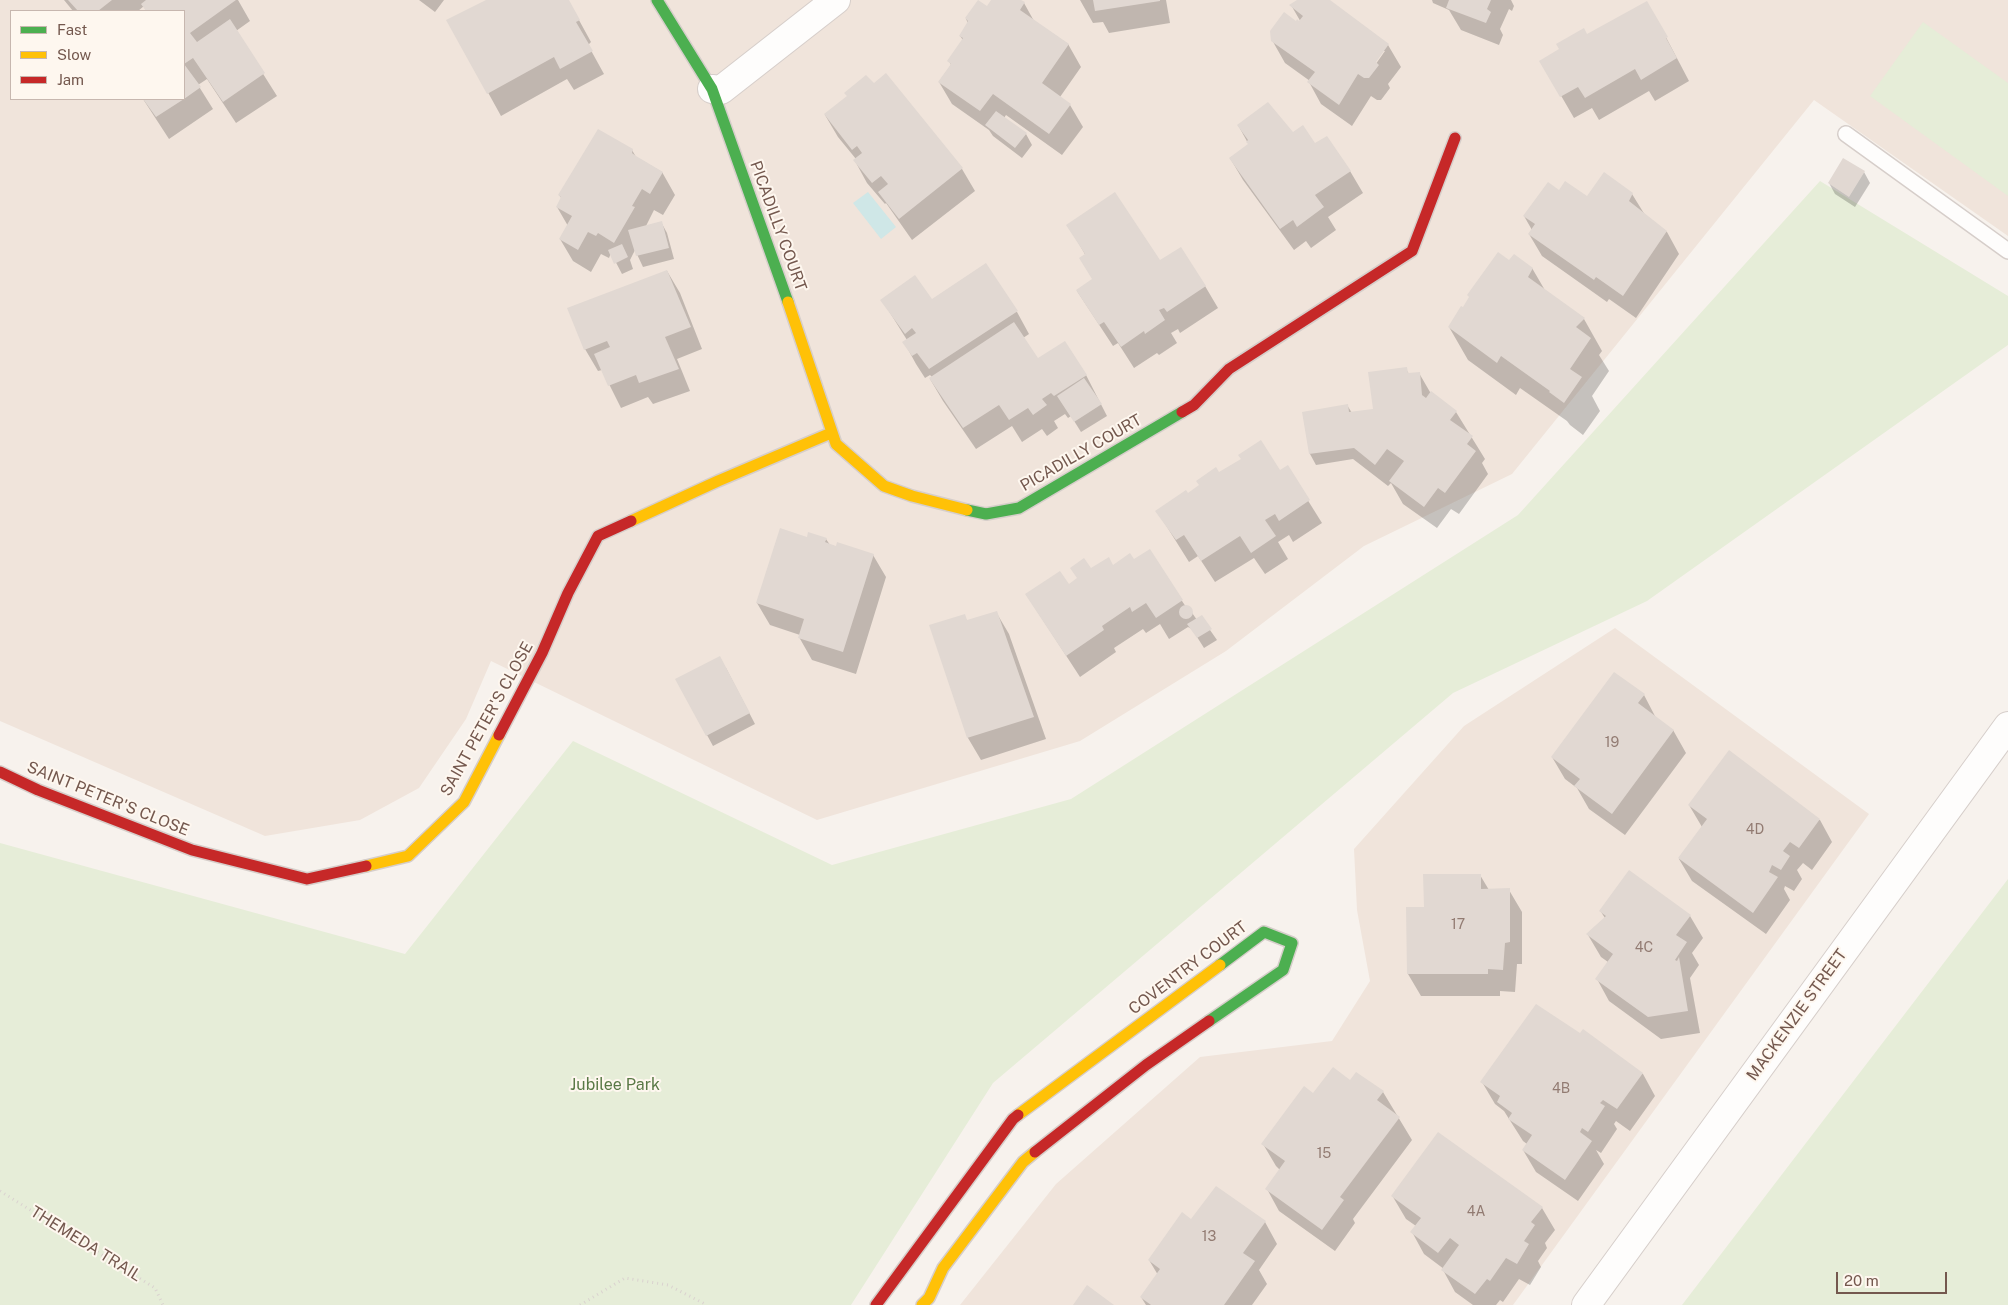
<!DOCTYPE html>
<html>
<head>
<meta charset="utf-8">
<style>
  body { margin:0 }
  #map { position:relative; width:2008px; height:1305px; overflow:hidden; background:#f7f2ed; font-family:"Public Sans",sans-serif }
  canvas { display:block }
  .legend { position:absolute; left:10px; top:10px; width:175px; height:90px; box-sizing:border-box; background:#fef7ef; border:1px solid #c7b7af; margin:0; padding:6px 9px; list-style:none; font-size:15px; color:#74584e }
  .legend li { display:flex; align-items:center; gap:10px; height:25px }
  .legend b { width:25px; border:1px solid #c7b7af }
  .scale { position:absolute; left:1836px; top:1272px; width:111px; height:22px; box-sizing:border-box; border:2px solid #74584e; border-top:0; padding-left:6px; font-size:15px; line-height:18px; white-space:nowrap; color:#74584e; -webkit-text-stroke:4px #fef7ef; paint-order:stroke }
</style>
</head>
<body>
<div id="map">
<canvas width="2008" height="1305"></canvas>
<ul class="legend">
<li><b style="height:6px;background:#4caf50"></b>Fast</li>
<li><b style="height:6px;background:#ffc107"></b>Slow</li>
<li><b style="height:6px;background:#c62828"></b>Jam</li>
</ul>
<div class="scale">20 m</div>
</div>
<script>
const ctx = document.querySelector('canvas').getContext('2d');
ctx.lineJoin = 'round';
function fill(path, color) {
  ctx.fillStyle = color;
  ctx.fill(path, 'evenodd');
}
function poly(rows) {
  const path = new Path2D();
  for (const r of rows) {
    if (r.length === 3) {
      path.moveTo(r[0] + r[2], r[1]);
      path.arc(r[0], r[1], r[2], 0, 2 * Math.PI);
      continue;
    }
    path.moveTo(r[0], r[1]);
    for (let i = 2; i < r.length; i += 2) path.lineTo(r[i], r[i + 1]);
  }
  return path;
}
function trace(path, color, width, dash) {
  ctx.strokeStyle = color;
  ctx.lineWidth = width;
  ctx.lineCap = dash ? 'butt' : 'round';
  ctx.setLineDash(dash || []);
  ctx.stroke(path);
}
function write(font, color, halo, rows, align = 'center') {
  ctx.font = font + ' "Public Sans",sans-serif';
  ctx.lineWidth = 4;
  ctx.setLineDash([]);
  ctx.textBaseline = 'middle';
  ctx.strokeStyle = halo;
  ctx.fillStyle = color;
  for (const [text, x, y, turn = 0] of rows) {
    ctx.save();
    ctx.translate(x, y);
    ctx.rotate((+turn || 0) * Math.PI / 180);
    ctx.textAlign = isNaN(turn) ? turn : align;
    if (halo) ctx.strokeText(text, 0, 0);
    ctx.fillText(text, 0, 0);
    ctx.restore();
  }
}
fill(poly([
  [0,0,2008,0,2008,236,1814,100,1512,474,1364,546,1226,651,1080,741,817,820,491,661,466,719,419,788,360,820,265,836,0,721],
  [11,11,184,11,184,99,11,99],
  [1615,628,1869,814,1513,1305,960,1305,1056,1184,1200,1057,1332,1041,1370,981,1357,910,1354,849,1464,726]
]), '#f0e4db');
fill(poly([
  [1923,22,2008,83,2008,196,1870,96],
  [1820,181,2008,296,2008,345,1647,601,1453,693,993,1083,851,1305,0,1305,0,843,405,954,573,741,832,865,1071,799,1518,515],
  [2008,879,2008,1305,1682,1305]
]), '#e6edd8');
fill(poly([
  [868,192,896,227,881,239,853,203]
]), '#cfe7e7');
fill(poly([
  [64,0,238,0,250,21,236,31,277,96,236,123,207,79,198,85,213,109,169,139,143,99,184,99,184,11,147,11,144,6,138,11,73,11],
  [419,0,444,0,435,12],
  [489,0,568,0,591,42,588,45,604,74,574,90,567,79,501,116,448,20],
  [993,0,1019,0,1024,3,1034,21,1068,44,1081,67,1060,97,1070,105,1083,127,1062,155,1006,115,1004,118,1026,134,1032,145,1022,158,993,136,989,130,952,104,939,82,951,65,949,61,963,40,960,36,968,23,966,19,988,8],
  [1080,0,1166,0,1170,23,1109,33,1103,22,1093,23],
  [1298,0,1328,0,1388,45,1401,67,1388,84,1390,88,1381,100,1377,100,1371,96,1352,126,1321,104,1309,82,1310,81,1285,63,1272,40,1296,23,1302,24,1291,5],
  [1382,51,1385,51,1373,68,1371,66],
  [1432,0,1511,0,1514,6,1512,11,1509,9,1500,29,1503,35,1499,45,1461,30,1449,10,1433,3],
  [1659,24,1689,81,1655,101,1649,91,1599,120,1592,108,1574,118,1541,61,1587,35],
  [886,75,962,169,975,191,912,240,886,203,885,204,867,183,855,161,856,159,838,137,825,115,874,85],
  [1238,125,1293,133,1315,145,1350,171,1363,193,1328,217,1336,230,1311,248,1306,241,1294,250,1243,180,1230,158,1249,145],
  [632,150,636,157,662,172,675,195,663,215,654,210,646,226,661,222,667,233,674,259,643,267,635,250,630,260,633,269,622,274,611,253,609,258,601,254,591,272,573,261,560,239,568,226,557,207,562,199,559,195],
  [1864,172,1870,183,1855,207,1835,194,1829,183],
  [1559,191,1587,197,1632,194,1645,215,1667,232,1679,254,1636,318,1609,299,1607,302,1542,256,1529,234,1532,230,1524,216],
  [1068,225,1160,262,1205,286,1218,308,1180,333,1178,329,1171,333,1177,343,1159,355,1157,353,1134,368,1118,343,1113,346,1077,291,1093,280,1086,256],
  [1510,262,1532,268,1546,292,1584,319,1602,351,1599,355,1609,371,1592,396,1600,411,1583,435,1570,425,1567,421,1520,388,1516,395,1468,360,1449,327,1463,310],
  [667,271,680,293,702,349,677,359,690,391,653,404,648,397,621,408,602,370,598,371,585,349],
  [882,300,931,301,1017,312,1029,334,1023,338,1037,360,1086,375,1107,416,1081,432,1071,416,1068,418,1065,414,1054,421,1058,428,1047,436,1042,429,1022,442,1012,426,976,449,943,401,930,379,932,377,930,375,925,378,916,364,904,342,907,340],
  [1406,369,1409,374,1419,373,1430,392,1456,412,1485,459,1482,463,1488,474,1459,514,1451,509,1437,528,1403,504,1391,483,1388,486,1353,459,1316,465,1310,454,1303,413,1347,405,1352,413,1374,410],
  [1287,467,1322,523,1293,542,1289,535,1278,542,1288,559,1265,574,1254,558,1215,582,1198,556,1189,562,1157,511,1187,495,1219,473,1280,471],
  [808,538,826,539,830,545,873,555,886,577,856,674,812,660,799,637,800,635,770,625,757,603],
  [1149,551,1186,607,1188,607,1197,620,1210,630,1217,640,1204,648,1192,629,1188,627,1169,639,1160,624,1146,633,1143,629,1114,648,1116,652,1080,677,1026,594,1068,586,1091,570,1113,567,1134,560],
  [996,612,1009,634,1046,739,981,760,968,738,964,615,967,621],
  [726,668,755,724,713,746,677,680],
  [1644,695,1656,718,1673,730,1686,753,1625,835,1589,809,1577,788,1565,779,1552,757],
  [1689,805,1820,820,1832,842,1812,870,1803,863,1797,870,1802,879,1794,891,1785,886,1784,889,1790,900,1766,934,1692,881,1679,859,1702,827],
  [1480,875,1489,890,1509,890,1522,912,1522,964,1517,964,1515,992,1500,991,1500,996,1421,996,1408,974,1425,909],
  [1601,912,1690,916,1703,938,1692,953,1699,965,1690,978,1700,1033,1661,1039,1609,1001,1597,979,1608,962,1601,957,1588,935,1605,918],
  [1583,1031,1643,1074,1655,1096,1630,1131,1616,1121,1614,1124,1617,1129,1601,1153,1596,1150,1604,1164,1578,1201,1536,1172,1523,1150,1527,1144,1523,1141,1504,1111,1495,1104,1482,1082,1581,1035],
  [1383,1092,1412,1140,1353,1219,1355,1223,1335,1251,1279,1211,1267,1189,1280,1170,1276,1166,1263,1144,1314,1094],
  [1393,1197,1542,1208,1555,1230,1545,1243,1547,1248,1538,1261,1541,1267,1530,1285,1519,1279,1503,1302,1500,1300,1496,1305,1473,1305,1455,1292,1443,1270,1444,1269,1424,1254,1412,1232,1416,1226,1406,1219],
  [1191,1221,1265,1222,1277,1244,1259,1270,1267,1284,1252,1305,1146,1305,1141,1297,1158,1275,1149,1260]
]), '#0003');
fill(poly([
  [68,0,112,0,98,11,78,11],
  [146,0,236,0,190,33,197,42,230,19,265,73,223,102,193,58,184,64,201,87,184,99,184,11,146,11,141,4],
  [486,0,569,0,580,20,576,22,593,51,560,69,554,57,487,94,446,20],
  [978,0,987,6,991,0,1021,0,1025,2,1020,10,1069,44,1042,83,1071,104,1049,134,993,94,980,111,938,82,951,64,947,61,963,38,959,36,968,21,965,18],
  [1093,0,1160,0,1160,1,1095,11],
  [1297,0,1330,0,1389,44,1376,62,1379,65,1369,78,1364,78,1358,74,1339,105,1307,82,1315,72,1271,41,1270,31,1284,12,1296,21,1297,19,1299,21,1303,16,1289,5],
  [1449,0,1491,0,1487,9,1491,12,1486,23,1446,8],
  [1647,1,1668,37,1666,38,1677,58,1641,80,1635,69,1585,98,1578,87,1560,97,1539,61,1559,49,1556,44,1584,28,1587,34],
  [886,73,963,168,899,219,878,192,888,184,881,176,872,183,853,160,862,153,857,146,852,150,824,114,847,96,844,93,866,75,874,83],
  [143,99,184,99,156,117],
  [1268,102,1293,132,1303,125,1315,143,1327,136,1351,171,1315,195,1324,207,1297,227,1293,220,1280,229,1229,158,1248,144,1246,142,1248,140,1237,125],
  [996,111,1027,133,1015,148,985,125],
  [598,129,633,149,632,153,636,156,663,172,650,194,642,189,632,206,635,207,614,243,598,233,596,236,588,232,578,250,559,239,572,216,556,207,561,197,558,195],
  [1843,158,1865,171,1849,197,1828,183],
  [1604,172,1633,193,1629,201,1667,231,1623,296,1596,277,1594,280,1528,234,1535,224,1523,216,1548,182,1559,190,1565,181,1587,196],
  [1115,192,1160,260,1181,247,1206,286,1167,312,1164,308,1159,310,1165,320,1145,334,1144,331,1121,347,1104,322,1099,325,1076,290,1092,279,1079,258,1085,254,1066,225],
  [662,221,669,248,636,256,628,230],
  [622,244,628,257,614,264,608,250],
  [1498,252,1509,260,1514,254,1533,268,1528,277,1585,318,1576,327,1591,338,1570,369,1582,377,1564,403,1549,392,1550,391,1501,356,1497,363,1448,327,1461,306,1463,307,1469,297,1467,295],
  [986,263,1018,311,929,369,917,353,912,356,902,342,916,333,912,328,905,334,880,300,915,275,932,299],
  [667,270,691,327,665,337,679,369,639,383,636,375,608,386,594,354,610,347,607,341,584,350,567,308],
  [1014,322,1038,358,1065,341,1087,375,1054,396,1051,393,1042,399,1047,405,1033,415,1028,408,1009,420,999,405,963,428,929,378],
  [1407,367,1408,373,1420,372,1422,395,1426,398,1431,391,1457,411,1450,420,1473,436,1467,444,1476,451,1445,493,1438,488,1424,507,1389,481,1404,461,1387,449,1375,465,1354,448,1309,454,1302,412,1348,404,1349,412,1373,409,1368,372],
  [1084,378,1102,404,1074,422,1057,396],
  [1261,440,1280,470,1288,465,1310,500,1279,521,1275,514,1265,520,1276,536,1251,553,1240,536,1201,561,1184,535,1176,540,1155,511,1186,490,1188,493,1199,485,1196,481,1216,467,1219,472,1241,459,1238,455],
  [780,528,807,537,808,532,827,538,825,542,833,545,836,546,837,542,874,554,843,652,798,638,804,619,756,603],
  [1150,549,1183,600,1156,618,1146,603,1132,612,1130,607,1102,626,1104,630,1066,656,1025,594,1060,571,1069,584,1077,578,1070,568,1084,558,1091,568,1109,557,1113,565,1130,553,1134,559],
  [1186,612,7],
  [997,611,1034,717,967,738,929,625,965,614,967,620],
  [1202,615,1212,629,1197,638,1187,624],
  [720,656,750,713,706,736,675,679],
  [1614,672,1645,694,1638,703,1674,730,1612,814,1574,786,1580,779,1551,757],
  [1729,750,1820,819,1799,848,1790,842,1783,851,1790,856,1781,870,1772,865,1769,872,1778,877,1753,913,1678,858,1707,819,1688,805],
  [1629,870,1691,915,1676,935,1687,942,1675,960,1677,961,1679,957,1688,1011,1648,1017,1595,979,1613,954,1586,934,1606,916,1599,911],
  [1423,874,1481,874,1481,889,1510,888,1510,942,1505,943,1503,970,1488,969,1488,974,1407,974,1406,907,1424,907],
  [1536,1004,1580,1033,1583,1029,1643,1073,1617,1109,1603,1100,1600,1103,1605,1106,1588,1132,1582,1128,1580,1132,1592,1141,1565,1180,1522,1150,1532,1135,1508,1119,1512,1113,1497,1102,1500,1096,1480,1082],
  [1333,1067,1350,1080,1356,1072,1384,1091,1377,1100,1400,1117,1340,1197,1344,1200,1322,1230,1265,1189,1285,1161,1261,1144,1304,1086,1313,1093],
  [1438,1132,1543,1207,1531,1222,1535,1225,1524,1241,1529,1244,1517,1264,1506,1258,1490,1281,1487,1279,1475,1294,1441,1270,1459,1245,1450,1238,1438,1253,1410,1232,1421,1218,1391,1196],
  [1216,1186,1266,1221,1243,1253,1255,1261,1224,1305,1151,1305,1140,1297,1160,1269,1148,1260,1182,1212,1191,1219],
  [1087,1285,1114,1305,1073,1305]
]), '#e1d8d2');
const lane = poly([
  [1846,134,2008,251]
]);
const street = poly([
  [712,89,721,90,836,0],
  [1586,1305,2008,726]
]);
const fast = poly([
  [657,0,712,89,788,302],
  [967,510,986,514,1019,508,1182,412],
  [1209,1021,1283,970,1292,943,1264,932,1220,965]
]);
const slow = poly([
  [788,302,836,444,884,486,912,496,967,510],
  [631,521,718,481,831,433],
  [366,866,408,856,464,802,499,735],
  [1018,1115,1220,965],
  [922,1305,929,1298,943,1268,1023,1162,1035,1152]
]);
const jam = poly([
  [1182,412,1194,405,1229,369,1412,251,1455,138],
  [499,735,542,653,568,593,598,536,631,521],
  [0,772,38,790,192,850,307,879,366,866],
  [1035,1152,1146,1065,1209,1021],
  [876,1305,1013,1119,1018,1115]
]);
trace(lane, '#d6ceca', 18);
trace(street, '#d6ceca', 30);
trace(fast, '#d6ceca', 14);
trace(slow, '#d6ceca', 14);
trace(jam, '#d6ceca', 14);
trace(poly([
  [0,1191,155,1288,163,1305],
  [580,1305,625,1278,668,1285,707,1305]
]), '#dad2cf', 3, [1, 4]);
trace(lane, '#fefdfc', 15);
trace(street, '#fefdfc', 28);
trace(fast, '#4caf50', 11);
trace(slow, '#ffc107', 11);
trace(jam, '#c62828', 11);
write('14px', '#927b72', null, [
  ["19",1612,743],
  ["4D",1755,830],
  ["17",1458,925],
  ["4C",1644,948],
  ["4B",1561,1089],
  ["15",1324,1154],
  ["4A",1476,1212],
  ["13",1209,1237]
]);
write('16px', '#74584e', '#fef7ef', [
  ["PICADILLY COURT",778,226,70],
  ["PICADILLY COURT",1081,453,-30],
  ["SAINT PETER'S CLOSE",487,719,-61],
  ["SAINT PETER'S CLOSE",108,799,22],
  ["COVENTRY COURT",1188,968,-37],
  ["MACKENZIE STREET",1797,1015,-54],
  ["THEMEDA TRAIL",86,1244,32]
]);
write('16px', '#5a7946', '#fef7ef', [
  ["Jubilee Park",615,1085]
]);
</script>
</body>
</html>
